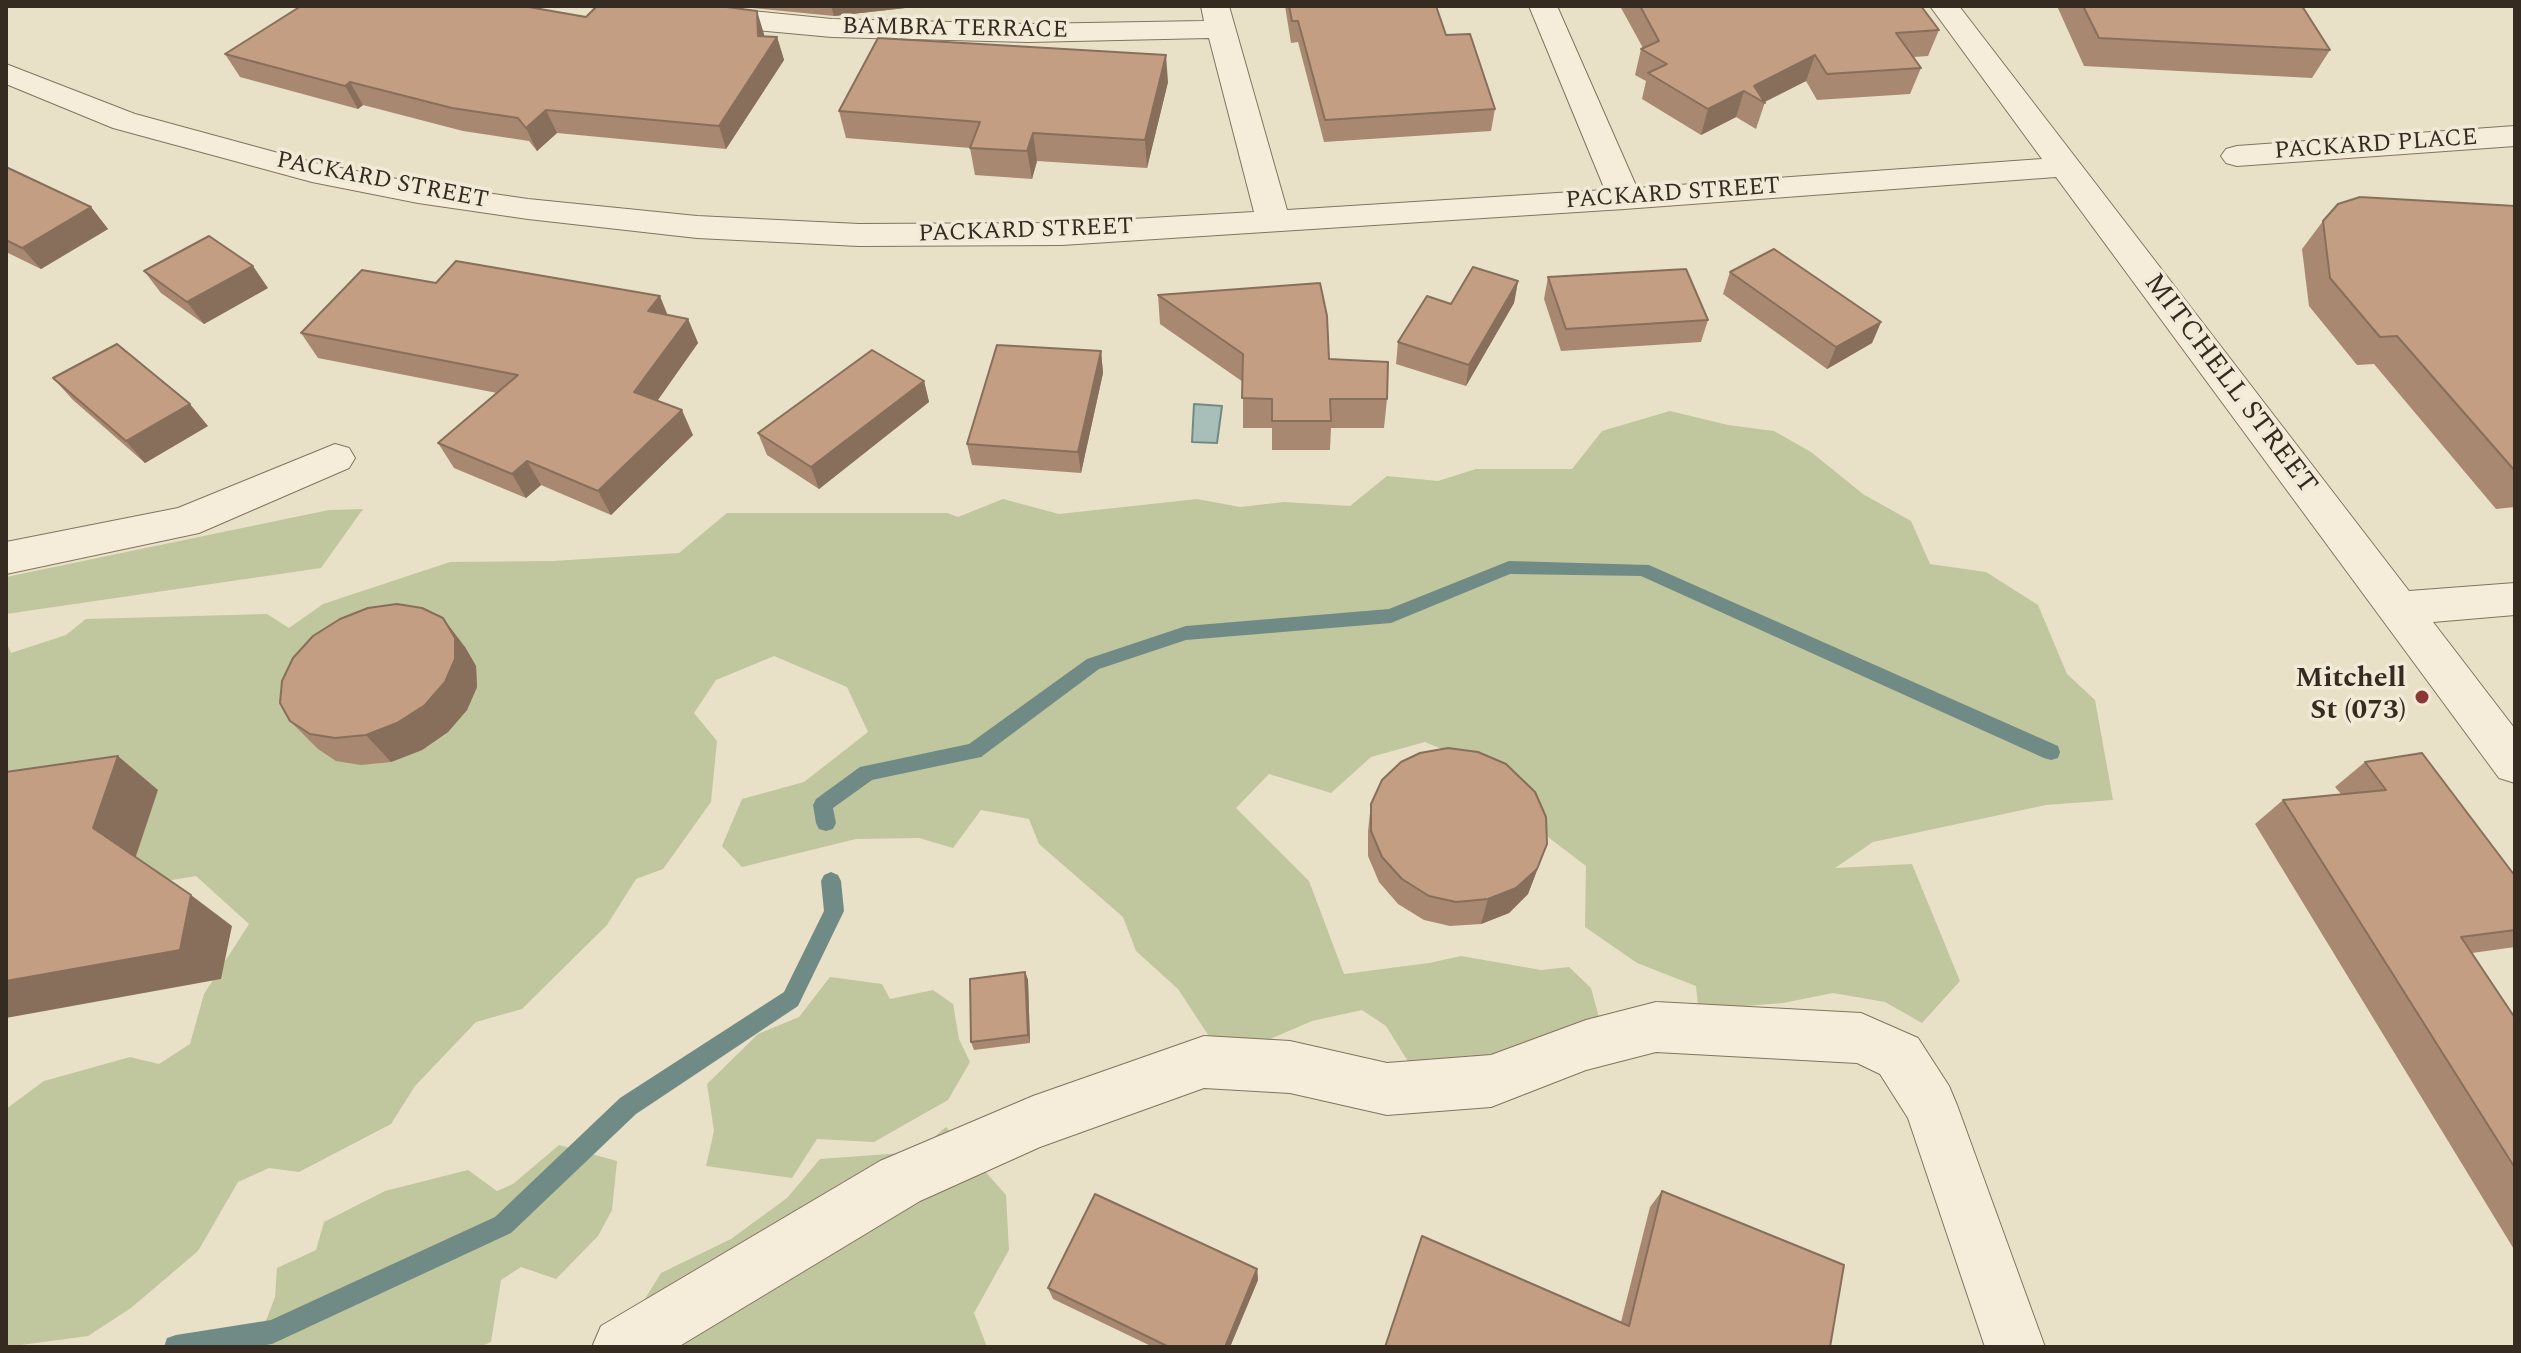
<!DOCTYPE html>
<html>
<head>
<meta charset="utf-8">
<style>
  body { margin:0 }
  #map { position:relative; width:2521px; height:1353px; overflow:hidden; background:#e9e0c8; font-family:Spectral,serif }
  canvas { display:block }
  .frame { position:absolute; inset:0; border:8px solid #352b21; pointer-events:none }
</style>
</head>
<body>
<div id="map">
<canvas width="2521" height="1353"></canvas>
<div class="frame"></div>
</div>
<script>
const ctx = document.querySelector('canvas').getContext('2d');
ctx.lineJoin = 'round';
function fill(path, color) {
  ctx.fillStyle = color;
  ctx.fill(path, 'evenodd');
}
function poly(rows) {
  const path = new Path2D();
  for (const r of rows) {
    path.moveTo(r[0], r[1]);
    for (let i = 2; i < r.length; i += 2) path.lineTo(r[i], r[i + 1]);
  }
  return path;
}
function trace(path, color, width, dash) {
  ctx.strokeStyle = color;
  ctx.lineWidth = width;
  ctx.lineCap = dash ? 'butt' : 'round';
  ctx.setLineDash(dash || []);
  ctx.stroke(path);
}
function write(font, color, halo, rows, align = 'center') {
  ctx.font = font + ' Spectral,serif';
  ctx.lineWidth = 7;
  ctx.setLineDash([]);
  ctx.textBaseline = 'middle';
  ctx.strokeStyle = halo;
  ctx.fillStyle = color;
  for (const [text, x, y, turn = 0] of rows) {
    ctx.save();
    ctx.translate(x, y);
    ctx.rotate((+turn || 0) * Math.PI / 180);
    ctx.textAlign = isNaN(turn) ? turn : align;
    if (halo) ctx.strokeText(text, 0, 0);
    ctx.fillText(text, 0, 0);
    ctx.restore();
  }
}
fill(poly([
  [1670,411,1728,425,1774,431,1811,452,1863,494,1911,521,1930,564,1986,572,2038,605,2067,674,2095,700,2113,800,2046,805,1873,842,1835,868,1912,864,1960,981,1922,1023,1885,1002,1833,993,1783,1003,1731,1007,1698,1005,1696,986,1637,963,1585,927,1586,866,1544,834,1523,783,1425,742,1371,757,1331,793,1269,774,1236,808,1309,881,1344,974,1429,963,1461,956,1541,970,1569,967,1591,988,1600,1021,1541,1051,1409,1063,1386,1026,1362,1010,1312,1021,1254,1046,1216,1047,1178,989,1136,951,1123,917,1039,844,1029,819,981,810,953,848,919,838,856,839,742,867,722,846,742,799,804,782,868,732,847,687,774,656,716,680,694,713,717,741,711,802,663,869,636,879,607,925,522,1009,476,1022,415,1086,391,1124,299,1172,269,1168,238,1182,198,1251,131,1308,88,1336,6,1347,6,1109,44,1081,130,1057,159,1064,190,1044,204,994,249,924,196,876,136,886,121,808,109,776,6,828,6,642,11,653,66,635,86,619,267,614,289,628,323,604,450,562,553,561,679,553,727,513,947,513,958,517,1003,499,1059,514,1197,499,1240,507,1284,502,1350,506,1387,476,1438,481,1476,469,1572,469,1602,431],
  [363,509,321,568,6,614,6,577,329,510],
  [830,977,882,984,890,999,933,990,953,1004,959,1039,970,1062,948,1100,874,1142,817,1139,792,1178,706,1166,714,1131,707,1084,758,1034,799,1017],
  [946,1127,1006,1195,1009,1250,974,1313,987,1347,615,1347,661,1273,731,1239,787,1198,820,1159,916,1152],
  [559,1145,617,1161,612,1210,598,1236,556,1279,521,1267,501,1280,491,1342,480,1347,256,1347,275,1297,277,1268,316,1250,324,1222,385,1191,468,1170,497,1191,513,1184]
]), '#c0c69d');
const water = poly([
  [1194,404,1222,406,1217,443,1192,442,1194,404]
]);
fill(water, '#a8beb8');
trace(water, '#708b85', 2);
fill(poly([
  [1509,561,1649,565,2058,746,2060,752,2058,758,2051,760,2044,758,1641,576,1510,574,1391,623,1186,640,1099,669,981,757,872,780,833,808,836,823,833,829,826,831,819,829,816,823,813,805,816,799,860,767,969,744,1087,659,1186,626,1389,609,1509,561],
  [831,872,838,875,841,881,844,911,798,1006,636,1114,511,1233,272,1344,253,1347,164,1347,167,1338,176,1335,271,1320,495,1217,620,1098,784,992,824,911,821,881,824,875,831,872]
]), '#708b85');
const minor = poly([
  [631,6,702,6,832,19,1028,24,1204,21,1201,6,1229,6,1287,210,1605,190,1529,6,1557,6,1637,188,2042,159,1930,6,1959,6,2409,591,2515,583,2515,615,2433,622,2515,729,2515,783,2499,778,2056,177,1624,209,1062,245,859,246,697,238,528,219,418,203,312,182,113,128,6,84,6,64,135,114,315,163,418,183,528,199,697,216,859,224,1062,223,1254,212,1209,38,1028,42,832,37,723,27,645,15,635,12,631,6],
  [2515,126,2515,146,2237,166,2226,163,2221,156,2226,149,2237,146,2515,126],
  [335,444,349,448,355,458,349,468,199,533,6,574,6,542,178,508,335,444],
  [1656,1002,1861,1013,1918,1038,1949,1086,1957,1105,2045,1347,1985,1347,1908,1118,1880,1074,1857,1063,1656,1052,1586,1070,1491,1107,1387,1115,1290,1093,1204,1088,1040,1147,920,1201,678,1347,592,1347,601,1326,880,1161,1033,1096,1204,1036,1290,1041,1387,1063,1491,1055,1586,1020,1656,1002]
]);
trace(minor, '#83735f', 2);
fill(minor, '#f5edda');
fill(poly([
  [732,6,923,6,834,16],
  [1285,6,1436,6,1446,35,1495,109,1491,131,1324,142,1298,42,1291,43],
  [1620,6,1921,6,1939,30,1928,56,1914,57,1921,68,1910,94,1817,100,1806,81,1765,102,1756,129,1736,117,1701,135,1642,99,1646,81,1635,75,1641,49,1643,48],
  [2057,6,2302,6,2330,50,2312,78,2084,66],
  [586,17,764,34,764,37,777,37,784,60,726,149,557,133,537,151,529,141,463,131,363,105,358,109,240,77,225,54],
  [1168,82,1147,168,1037,161,1032,179,975,175,970,148,846,138,839,111],
  [6,167,91,207,108,229,41,269,6,252],
  [2515,206,2515,507,2496,509,2374,364,2357,365,2309,306,2302,249,2323,221],
  [144,271,268,288,204,324,161,293],
  [1730,272,1881,322,1872,343,1827,369,1723,294],
  [1548,277,1708,320,1701,342,1561,351,1544,299],
  [1518,281,1514,303,1466,386,1396,364,1398,342,1451,304],
  [436,283,688,319,698,343,657,401,693,435,611,515,541,485,526,498,454,468,438,443,497,393,318,358,301,333],
  [1158,295,1329,359,1387,399,1384,428,1331,428,1330,450,1272,450,1272,428,1243,428,1243,382,1160,324],
  [1101,351,1103,373,1081,473,972,465,967,444],
  [53,378,208,426,145,463,73,400],
  [924,381,929,402,819,489,767,455,758,433],
  [465,647,476,666,477,687,467,710,448,732,422,750,391,762,361,765,336,761,318,749,290,721],
  [2365,762,2515,876,2515,947,2472,953,2515,1018,2515,1251,2255,824,2283,800,2341,794,2335,787],
  [1371,804,1547,844,1528,894,1509,913,1481,924,1450,926,1424,920,1398,904,1379,882,1368,856,1368,831],
  [1025,972,1028,980,1030,1043,974,1050,971,1042],
  [1662,1191,1830,1347,1385,1347,1621,1322,1650,1207],
  [1257,1269,1258,1280,1230,1347,1153,1347,1053,1299,1048,1288]
]), '#a88870');
fill(poly([
  [831,6,923,6,834,16],
  [757,11,764,34,765,56,777,37,784,60,726,149,719,126,758,36],
  [1166,55,1168,82,1147,168,1145,140],
  [1815,55,1806,81,1764,102,1754,86],
  [350,82,363,105,358,109,345,86],
  [1744,91,1736,117,1701,135,1708,109],
  [546,110,557,133,537,151,526,128],
  [1033,133,1037,161,1032,179,1027,151],
  [91,207,108,229,41,269,22,248],
  [253,266,268,288,204,324,187,302],
  [1518,281,1514,303,1466,386,1469,365],
  [660,296,670,321,648,311],
  [688,319,698,343,646,417,634,392],
  [1881,322,1872,343,1827,369,1836,347],
  [1101,351,1103,373,1081,473,1078,452],
  [924,381,929,402,819,489,811,467],
  [190,404,208,426,145,463,126,441],
  [682,410,693,435,611,515,598,491],
  [527,461,541,485,526,498,512,474],
  [443,618,465,647,476,666,477,687,467,710,448,732,422,750,391,762,366,735],
  [118,756,158,790,135,859,93,828],
  [1547,844,1528,894,1509,913,1481,924,1488,899],
  [191,895,232,926,221,979,6,1018,6,981],
  [1025,972,1028,980,1030,1043,1028,1035],
  [1257,1269,1258,1280,1230,1347,1225,1347]
]), '#886f5b');
const building = poly([
  [301,6,523,6,586,17,597,6,719,6,757,11,758,36,777,37,719,126,546,110,526,128,518,118,452,108,350,82,345,86,225,54,301,6],
  [1289,6,1436,6,1446,35,1470,34,1495,109,1325,120,1298,21,1292,21,1289,6],
  [1640,6,1921,6,1939,30,1896,33,1921,68,1827,74,1815,55,1754,86,1765,103,1744,91,1708,109,1648,73,1667,64,1641,49,1659,41,1640,6],
  [2083,6,2302,6,2330,50,2099,38,2083,6],
  [878,38,1166,55,1145,140,1033,133,1027,151,970,148,980,122,839,111,878,38],
  [6,167,91,207,22,248,6,240,6,167],
  [2360,197,2515,206,2515,471,2397,336,2380,337,2330,278,2323,221,2338,204,2360,197],
  [209,236,253,266,187,302,144,271,209,236],
  [1774,249,1881,322,1836,347,1730,272,1774,249],
  [456,261,660,296,648,311,688,319,634,392,682,410,598,491,527,461,512,474,438,443,518,375,301,333,362,270,436,283,456,261],
  [1473,267,1518,281,1469,365,1398,342,1427,296,1451,304,1473,267],
  [1686,269,1708,320,1566,329,1548,277,1686,269],
  [1320,283,1327,316,1329,359,1388,362,1387,399,1330,399,1331,421,1272,421,1272,399,1242,398,1243,354,1158,295,1320,283],
  [117,344,190,404,126,441,53,378,117,344],
  [997,345,1101,351,1078,452,967,444,997,345],
  [872,350,924,381,811,467,758,433,872,350],
  [397,604,422,608,443,618,455,638,455,659,445,682,425,705,397,723,366,735,335,738,310,734,290,721,280,703,282,681,293,658,313,636,340,619,368,608,397,604],
  [1448,748,1478,752,1506,764,1535,792,1546,817,1547,844,1537,869,1516,888,1488,899,1456,902,1429,896,1402,879,1382,857,1371,831,1371,804,1382,780,1401,762,1420,753,1448,748],
  [2422,753,2515,876,2515,930,2461,937,2515,1018,2515,1168,2283,800,2386,790,2365,762,2422,753],
  [118,756,93,828,191,895,180,950,6,981,6,772,118,756],
  [1025,972,1028,1035,971,1042,970,979,1025,972],
  [1662,1191,1844,1265,1830,1347,1385,1347,1422,1236,1629,1326,1662,1191],
  [1095,1194,1257,1269,1225,1347,1169,1347,1048,1288,1095,1194]
]);
fill(building, '#c39e82');
trace(building, '#886f5b', 2);
for (const [x, y, r, color] of [
  [2422,697,8,"#8b3736"]
]) {
  const dot = new Path2D();
  dot.arc(x, y, r, 0, 2 * Math.PI);
  ctx.fillStyle = color;
  ctx.fill(dot);
  trace(dot, '#f1ead6', 3);
}
write('24px', '#352b21', '#f1ead6', [
  ["BAMBRA TERRACE",955,30,1],
  ["PACKARD PLACE",2376,146,-4],
  ["PACKARD STREET",382,182,11],
  ["PACKARD STREET",1673,195,-4],
  ["PACKARD STREET",1026,232,-2]
]);
write('28px', '#352b21', '#f1ead6', [
  ["MITCHELL STREET",2229,385,53]
]);
write('bold 28px', '#352b21', '#f1ead6', [
  ["Mitchell",2406,681],
  ["St (073)",2406,713]
], 'right');
</script>
</body>
</html>
